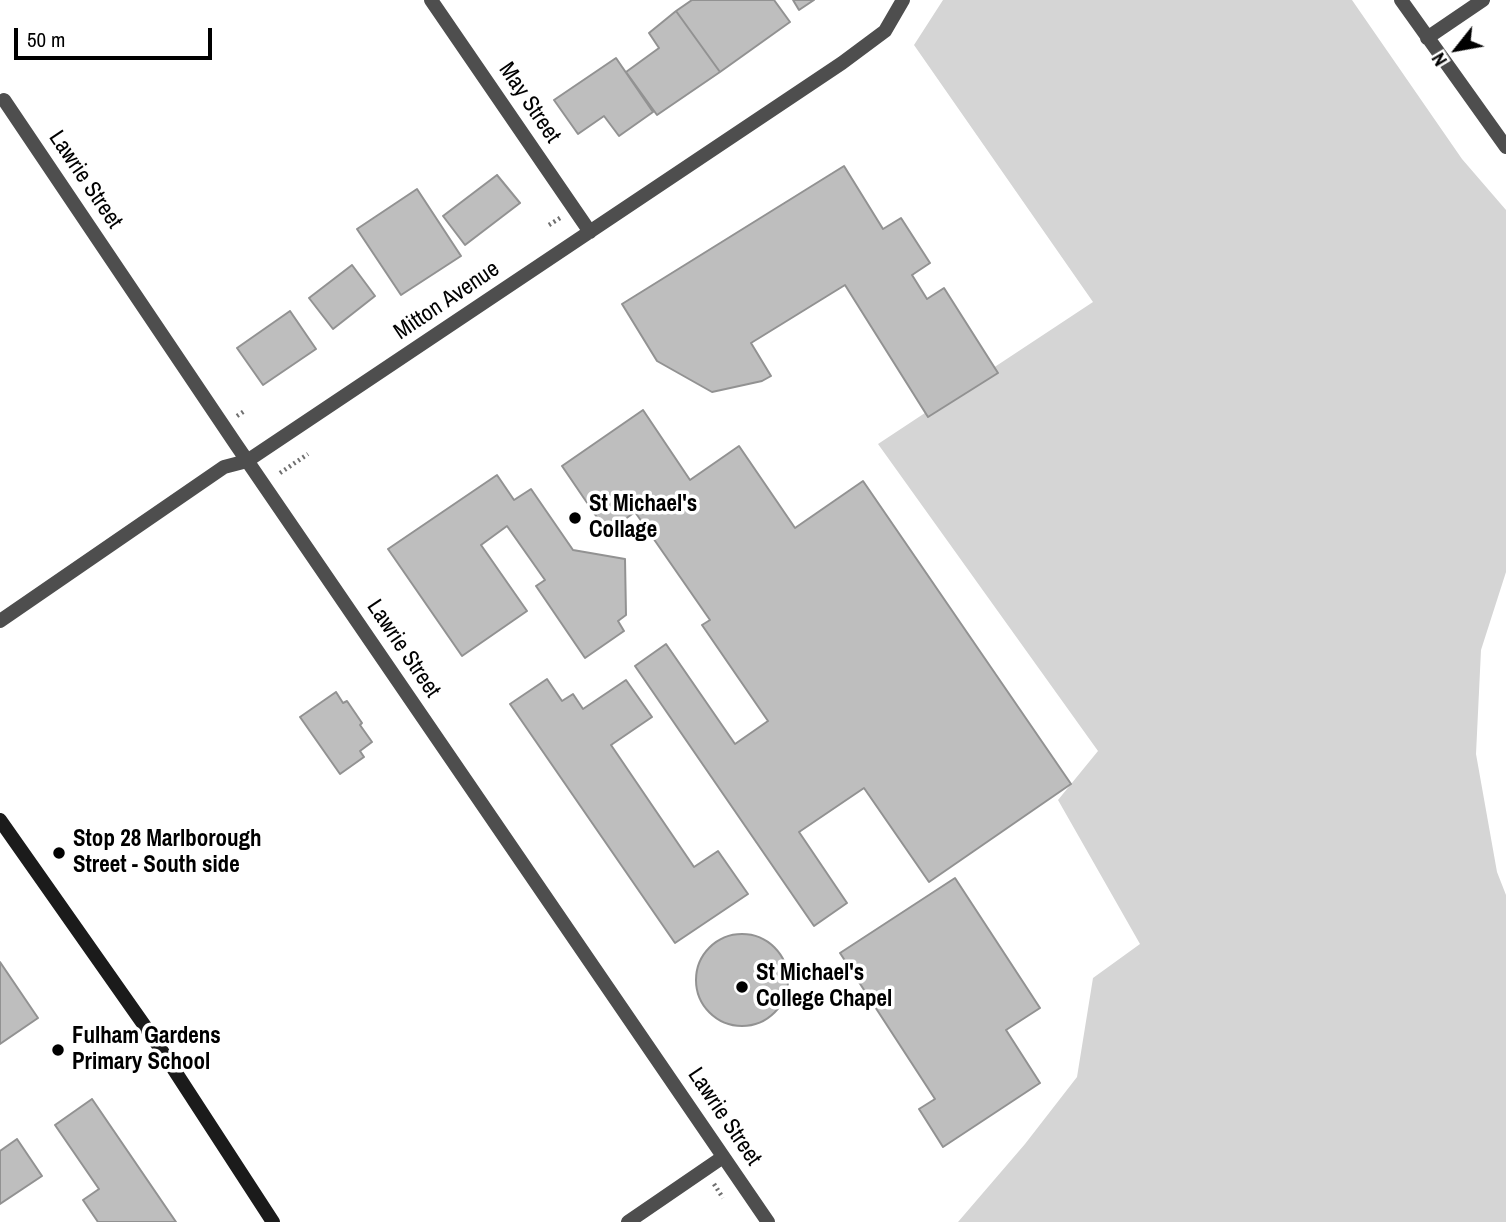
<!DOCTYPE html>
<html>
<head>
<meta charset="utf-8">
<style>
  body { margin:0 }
  #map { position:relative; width:1506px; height:1222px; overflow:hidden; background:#fff; font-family:"Archivo Narrow",sans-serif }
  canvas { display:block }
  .north { position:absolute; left:1422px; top:14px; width:70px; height:70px; -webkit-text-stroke:5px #fff; paint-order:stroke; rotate:239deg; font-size:19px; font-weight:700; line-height:28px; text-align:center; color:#000 }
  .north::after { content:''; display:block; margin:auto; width:24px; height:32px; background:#000; clip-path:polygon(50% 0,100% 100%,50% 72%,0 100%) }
  .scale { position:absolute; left:14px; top:28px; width:198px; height:32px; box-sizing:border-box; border:4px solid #000; border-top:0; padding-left:9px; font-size:21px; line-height:24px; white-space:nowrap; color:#000; -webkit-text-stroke:5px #fff; paint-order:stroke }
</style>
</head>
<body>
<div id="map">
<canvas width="1506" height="1222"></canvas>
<div class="north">N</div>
<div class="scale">50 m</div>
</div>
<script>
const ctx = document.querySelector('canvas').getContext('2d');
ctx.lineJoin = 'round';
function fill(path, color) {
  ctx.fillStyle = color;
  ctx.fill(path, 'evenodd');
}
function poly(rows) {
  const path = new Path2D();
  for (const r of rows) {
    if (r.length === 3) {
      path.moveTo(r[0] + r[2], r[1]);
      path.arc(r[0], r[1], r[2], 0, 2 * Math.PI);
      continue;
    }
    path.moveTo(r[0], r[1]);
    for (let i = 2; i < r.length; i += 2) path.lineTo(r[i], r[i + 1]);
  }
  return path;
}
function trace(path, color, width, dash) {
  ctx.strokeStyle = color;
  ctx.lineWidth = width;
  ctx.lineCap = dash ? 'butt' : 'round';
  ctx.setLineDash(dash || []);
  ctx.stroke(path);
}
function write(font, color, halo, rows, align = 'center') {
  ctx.font = font + ' "Archivo Narrow",sans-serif';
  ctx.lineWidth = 7;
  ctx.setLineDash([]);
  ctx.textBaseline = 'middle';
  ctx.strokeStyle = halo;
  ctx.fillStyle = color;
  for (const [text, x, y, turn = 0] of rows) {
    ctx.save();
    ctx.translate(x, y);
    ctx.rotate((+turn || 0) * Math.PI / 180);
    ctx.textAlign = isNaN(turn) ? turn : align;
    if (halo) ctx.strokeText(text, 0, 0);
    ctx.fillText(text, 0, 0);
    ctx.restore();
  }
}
fill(poly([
  [943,0,1352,0,1462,159,1506,210,1506,572,1481,650,1476,754,1497,872,1506,895,1506,1222,958,1222,1025,1144,1077,1077,1093,978,1140,944,1058,800,1098,751,878,444,1093,302,914,45]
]), '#d5d5d5');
const building = poly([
  [692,0,774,0,790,22,720,72,676,11,692,0],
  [793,0,814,0,799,10,793,0],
  [676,11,720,72,657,115,626,72,659,48,649,33,676,11],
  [616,58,653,112,619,136,604,116,578,134,554,100,616,58],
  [844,166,883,229,901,218,930,263,912,275,927,299,944,288,998,373,928,417,845,285,751,343,771,376,762,381,712,392,657,361,622,304,844,166],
  [497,175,520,203,465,245,443,216,497,175],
  [417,189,461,256,401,295,357,229,417,189],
  [352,265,375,296,333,329,309,298,352,265],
  [290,311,316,349,263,385,237,348,290,311],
  [643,410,690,480,739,446,795,528,863,481,1071,784,929,882,864,788,799,832,847,903,814,926,635,666,666,644,735,744,768,721,702,625,710,620,635,512,607,532,562,466,643,410],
  [497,475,514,500,531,489,573,550,625,559,626,615,618,621,624,631,585,658,536,586,545,580,507,526,481,545,527,611,462,656,388,549,497,475],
  [547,679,562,701,573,694,583,709,626,680,652,717,611,745,694,867,718,851,748,894,675,943,510,704,547,679],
  [336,692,343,703,347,701,362,723,360,725,372,742,360,751,364,757,340,774,300,717,336,692],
  [955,878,1040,1008,1006,1030,1040,1083,943,1147,919,1109,935,1099,840,953,955,878],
  [742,980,46],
  [0,962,38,1018,0,1044,0,962],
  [92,1099,176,1222,98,1222,83,1200,99,1189,55,1125,92,1099],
  [17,1139,42,1176,0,1204,0,1151,17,1139]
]);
fill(building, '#bebebe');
trace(building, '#929292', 2);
trace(poly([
  [549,225,560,218],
  [237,416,246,410],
  [280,473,308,454],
  [714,1184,723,1198]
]), '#707070', 4.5, [2, 3.5]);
trace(poly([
  [431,0,590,232],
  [1401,0,1506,147],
  [1427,38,1483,0],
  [4,100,235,443,768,1222],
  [0,621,224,467,247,461,842,63,885,31,903,0],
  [628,1222,723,1157]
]), '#4e4e4e', 14);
trace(poly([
  [0,820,156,1042,273,1222]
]), '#1b1b1b', 14);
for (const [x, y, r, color] of [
  [575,518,7,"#000"],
  [59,853,7,"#000"],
  [742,987,7,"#000"],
  [58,1050,7,"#000"]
]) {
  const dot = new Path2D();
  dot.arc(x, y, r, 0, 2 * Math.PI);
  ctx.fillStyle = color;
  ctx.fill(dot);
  trace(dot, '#fff', 2.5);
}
write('23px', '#000', '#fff', [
  ["May Street",529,103,56],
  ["Lawrie Street",85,180,56],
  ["Mitton Avenue",447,301,-34],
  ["Lawrie Street",403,649,56],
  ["Lawrie Street",724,1117,56]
]);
write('bold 23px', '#000', '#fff', [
  ["St Michael's",589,505],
  ["Collage",589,531],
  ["Stop 28 Marlborough",73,840],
  ["Street - South side",73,866],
  ["St Michael's",756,974],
  ["College Chapel",756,1000],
  ["Fulham Gardens",72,1037],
  ["Primary School",72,1063]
], 'left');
</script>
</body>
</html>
